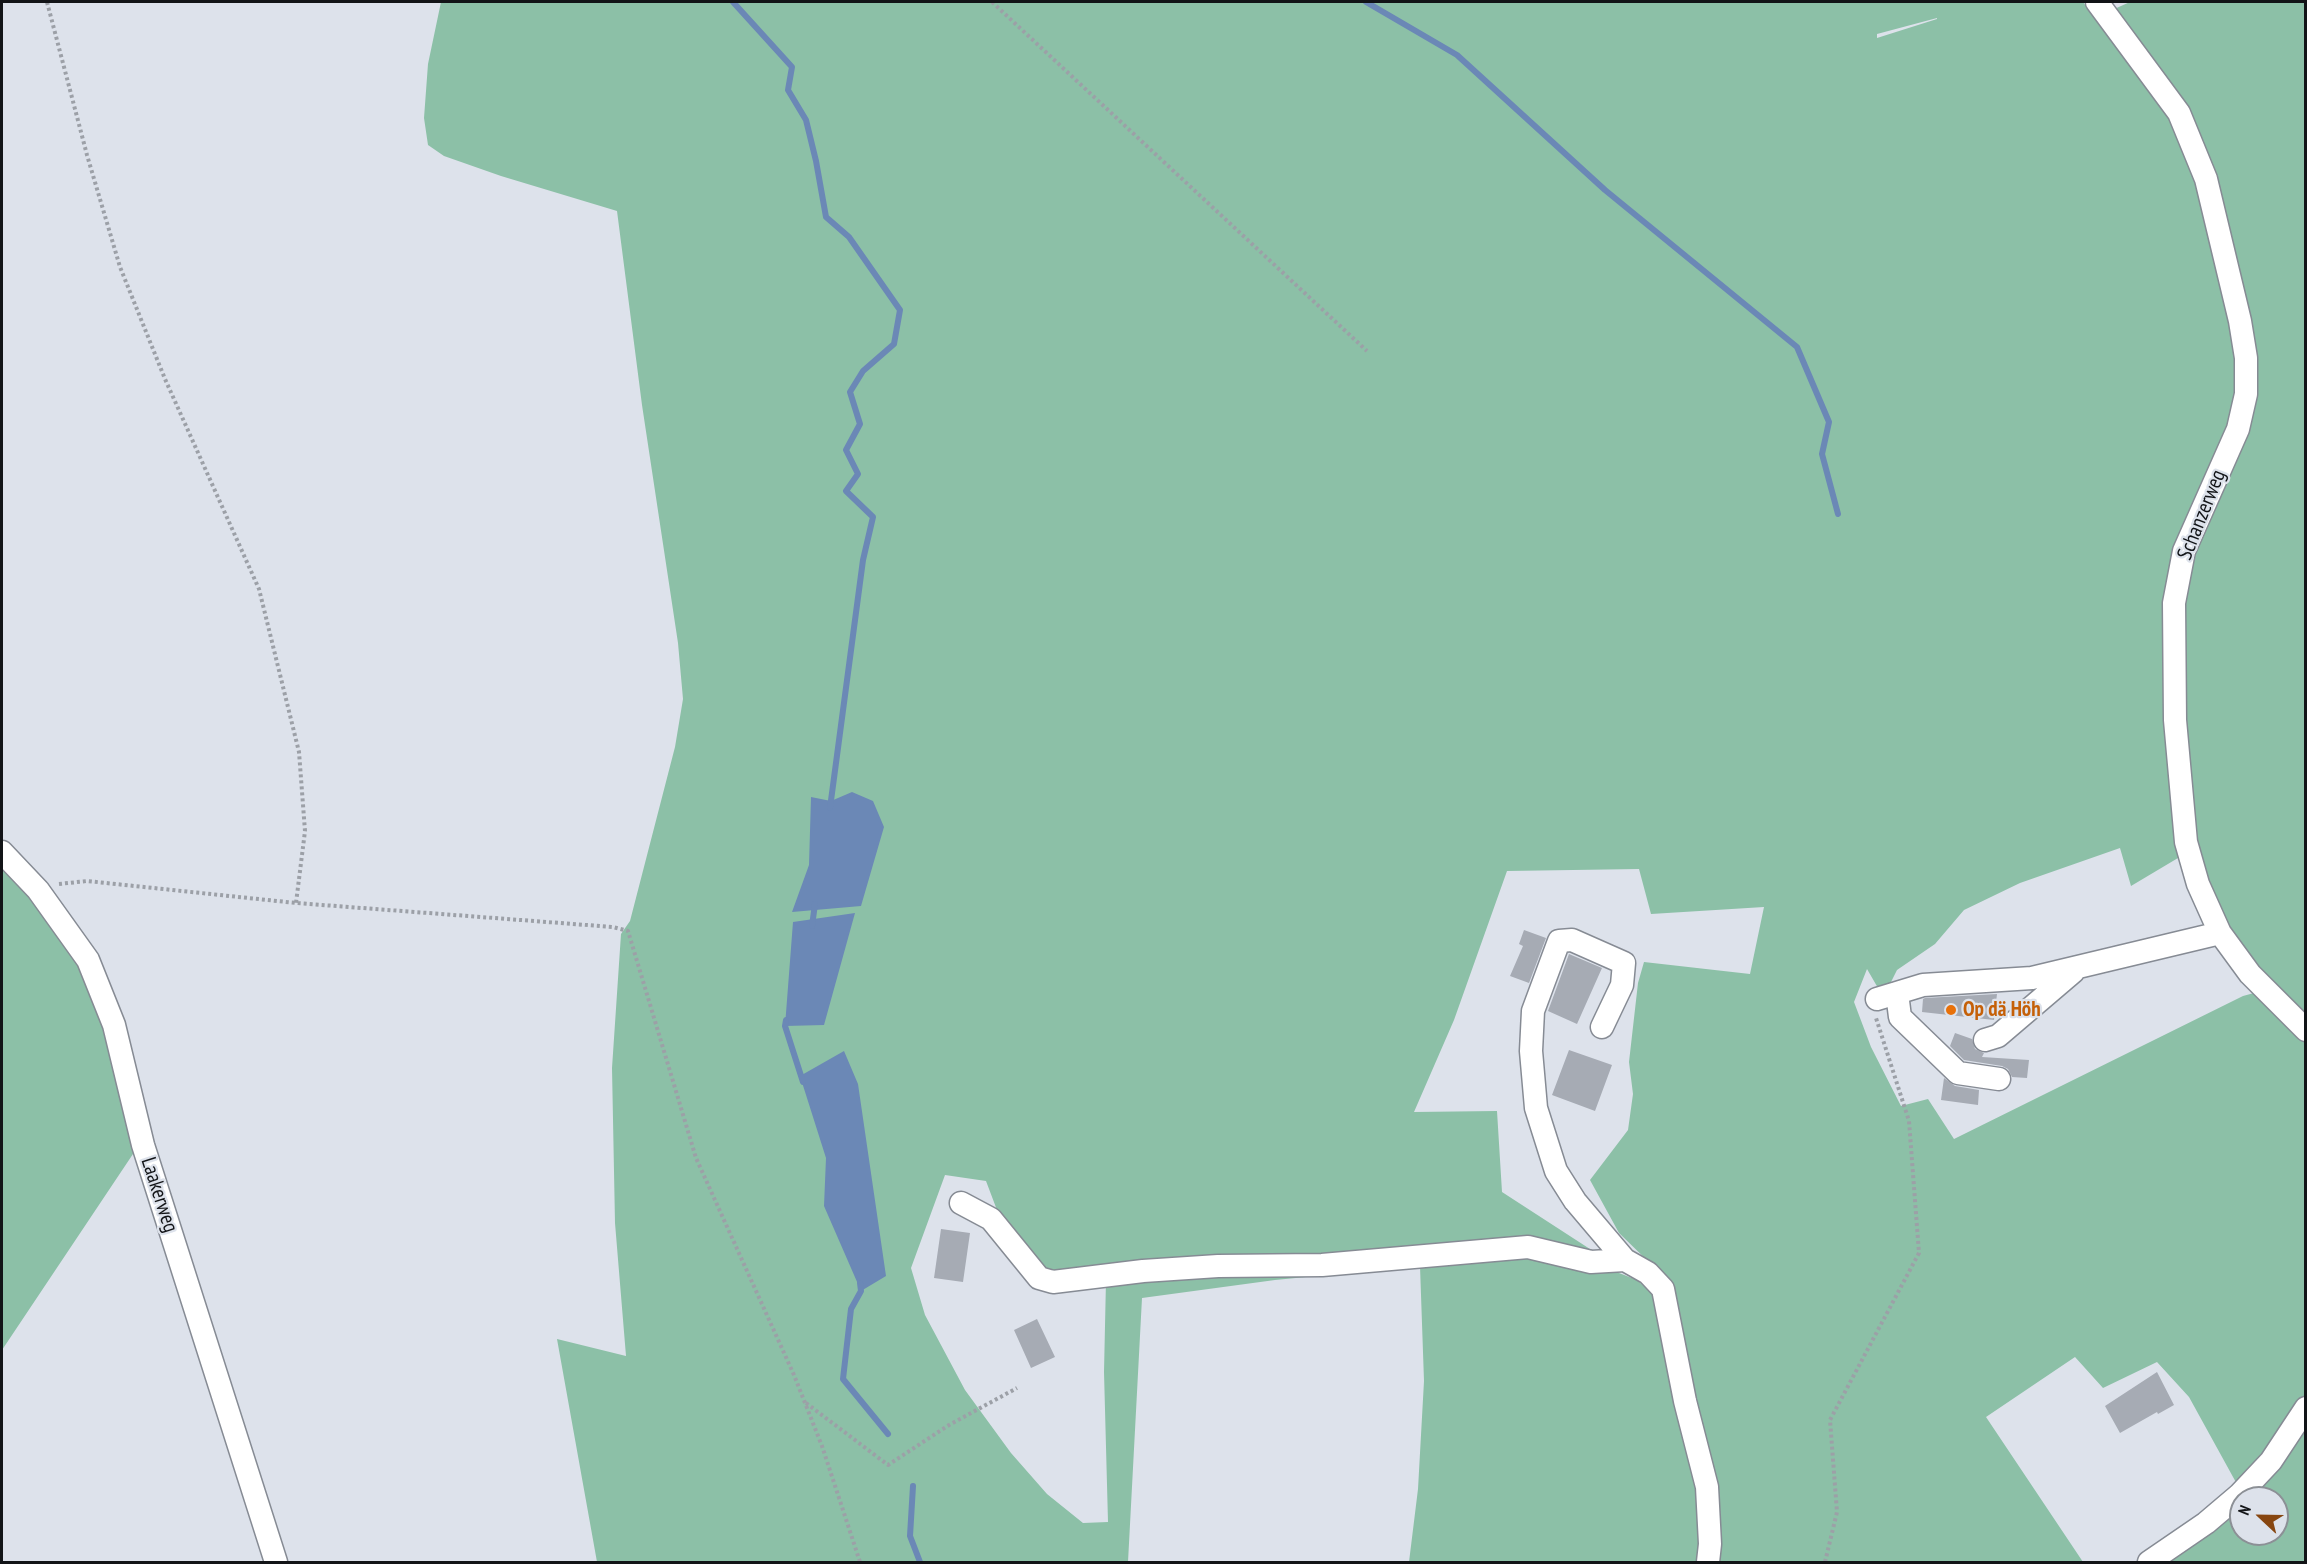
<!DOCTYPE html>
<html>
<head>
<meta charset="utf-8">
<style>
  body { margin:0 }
  #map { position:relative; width:2307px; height:1564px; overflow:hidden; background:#dde2eb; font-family:"PT Sans Narrow",sans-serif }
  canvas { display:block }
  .frame { position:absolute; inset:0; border:3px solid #121417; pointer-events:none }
  .north { position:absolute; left:2229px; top:1486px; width:60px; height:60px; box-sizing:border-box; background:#dde2eb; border:2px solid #8c9096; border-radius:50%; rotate:292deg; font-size:16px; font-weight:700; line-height:24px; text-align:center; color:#121417 }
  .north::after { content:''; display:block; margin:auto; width:21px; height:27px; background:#874610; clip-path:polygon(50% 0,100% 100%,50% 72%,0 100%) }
</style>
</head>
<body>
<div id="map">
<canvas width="2307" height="1564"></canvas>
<div class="frame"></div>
<div class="north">N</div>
</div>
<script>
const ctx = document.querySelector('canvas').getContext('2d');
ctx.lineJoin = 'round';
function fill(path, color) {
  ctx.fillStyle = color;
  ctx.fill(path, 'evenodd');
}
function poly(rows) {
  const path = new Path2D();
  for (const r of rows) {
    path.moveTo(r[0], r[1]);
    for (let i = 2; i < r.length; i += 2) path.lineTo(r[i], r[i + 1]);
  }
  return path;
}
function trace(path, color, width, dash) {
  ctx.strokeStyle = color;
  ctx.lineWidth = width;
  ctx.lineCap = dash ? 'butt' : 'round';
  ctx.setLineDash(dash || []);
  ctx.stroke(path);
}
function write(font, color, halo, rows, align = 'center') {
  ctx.font = font + ' "PT Sans Narrow",sans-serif';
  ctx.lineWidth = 4.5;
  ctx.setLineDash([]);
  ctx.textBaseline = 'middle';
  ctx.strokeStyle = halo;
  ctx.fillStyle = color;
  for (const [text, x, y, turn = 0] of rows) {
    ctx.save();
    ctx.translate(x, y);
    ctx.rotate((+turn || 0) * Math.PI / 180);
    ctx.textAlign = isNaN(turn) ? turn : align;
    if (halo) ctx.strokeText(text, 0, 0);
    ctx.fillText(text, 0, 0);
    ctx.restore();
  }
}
fill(poly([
  [441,2,2083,2,2170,119,2195,179,2230,326,2238,387,2231,422,2176,542,2167,735,2178,858,2131,886,2120,848,2020,883,1964,910,1935,944,1897,970,1886,992,1878,988,1867,969,1854,1002,1871,1047,1901,1106,1928,1099,1954,1139,2243,996,2254,993,2305,1042,2305,1396,2274,1445,2238,1486,2189,1397,2157,1362,2103,1388,2075,1357,1986,1417,2083,1562,1714,1562,1655,1268,1619,1233,1590,1180,1628,1130,1633,1094,1629,1062,1638,983,1644,962,1750,974,1764,907,1651,914,1639,869,1507,871,1454,1020,1414,1112,1497,1111,1502,1192,1593,1251,1548,1263,1619,1273,1637,1280,1653,1294,1698,1483,1702,1562,1409,1562,1418,1489,1424,1381,1420,1266,1275,1280,1142,1298,1128,1562,597,1562,557,1339,626,1356,615,1223,612,1068,621,934,630,921,675,747,683,699,678,643,642,405,617,211,501,176,444,156,428,145,424,118,428,64],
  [1937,18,1937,19,1877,38,1877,34],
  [945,1175,986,1181,1003,1226,1055,1279,1106,1280,1104,1372,1108,1522,1083,1523,1047,1494,1011,1453,965,1390,925,1315,911,1268],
  [2130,2,2305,2,2305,1018,2267,980,2225,925,2195,852,2187,776,2180,607,2190,550,2252,392,2214,179,2112,10],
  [2,862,90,975,139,1145,2,1350],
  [2305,1420,2305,1562,2158,1562,2241,1499,2241,1534,2277,1534,2277,1498,2242,1498]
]), '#8cc0a7');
fill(poly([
  [852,792,873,801,884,827,861,906,792,912,809,865,811,797,831,801],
  [855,913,824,1025,785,1026,793,922],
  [844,1051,858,1084,886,1276,861,1291,824,1206,826,1158,800,1076]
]), '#6b88b6');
trace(poly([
  [733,2,792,67,788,90,806,120,816,161,826,217,849,237,900,310,894,344,863,371,850,392,860,424,846,450,858,474,846,491,873,517,863,560,830,808],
  [1366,2,1457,55,1605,190,1797,347,1829,422,1822,454,1838,514],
  [812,926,815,904],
  [786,1020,785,1026,803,1082],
  [860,1283,861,1291,851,1309,843,1379,888,1434],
  [913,1486,910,1536,920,1562]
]), '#6b88b6', 6);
fill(poly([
  [1524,930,1546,938,1529,983,1510,976,1523,946,1519,944],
  [1569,954,1602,968,1577,1024,1548,1011],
  [1997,994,1994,1020,1922,1012,1923,999,1925,998],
  [1955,1033,1972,1039,1975,1049,1984,1053,1982,1057,2029,1060,2027,1078,2012,1077,2008,1069,2002,1066,1964,1060,1950,1046],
  [1569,1050,1612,1065,1595,1111,1552,1095],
  [1944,1078,1955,1086,1979,1090,1978,1105,1941,1100],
  [941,1229,970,1233,963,1282,934,1278],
  [1037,1319,1055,1357,1031,1368,1014,1330],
  [2157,1372,2174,1405,2158,1414,2157,1412,2120,1433,2105,1406]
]), '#a6abb4');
const minor = poly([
  [2097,2,2179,113,2206,179,2240,321,2246,358,2246,394,2238,429,2184,551,2174,603,2175,720,2186,842,2198,884,2220,933,2250,974,2306,1030],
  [2,852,38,890,88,960,114,1025,143,1145,276,1562],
  [1897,993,1900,1017,1958,1073,1999,1079],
  [1877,999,1923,985,2032,978,2220,933],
  [1602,1027,1622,985,1624,963,1572,940,1559,941,1533,1011,1531,1051,1536,1108,1556,1171,1575,1201,1625,1260,1648,1273,1663,1289,1685,1401,1707,1487,1710,1544,1708,1562],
  [1985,1040,1998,1036,2073,972],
  [961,1203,991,1219,1039,1278,1053,1282,1143,1271,1218,1266,1322,1265,1528,1247,1591,1262,1625,1260],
  [2149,1562,2206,1523,2239,1495,2271,1461,2306,1408]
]);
trace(minor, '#868b94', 25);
trace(poly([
  [47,2,87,155,120,267,165,379,259,589,299,752,305,831,296,903],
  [992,2,1367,351],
  [59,884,87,881,296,903,613,927,628,931,696,1158,794,1375,822,1446,860,1562],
  [806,1403,888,1465,949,1425,1017,1388],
  [1825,1562,1837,1512,1830,1420,1919,1253,1909,1121,1876,1018]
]), '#9ca0a7', 4, [3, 3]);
trace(minor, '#fff', 22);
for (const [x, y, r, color] of [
  [1951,1010,6,"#e8710a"]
]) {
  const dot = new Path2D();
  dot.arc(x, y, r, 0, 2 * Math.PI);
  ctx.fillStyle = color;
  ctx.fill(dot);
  trace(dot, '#dde2eb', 2);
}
write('21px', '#121417', '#dde2eb', [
  ["Schanzerweg",2202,515,-68],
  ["Laakerweg",159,1195,72]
]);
write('bold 21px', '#c56008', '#dde2eb', [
  ["Op dä Höh",1963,1010]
], 'left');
</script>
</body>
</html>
